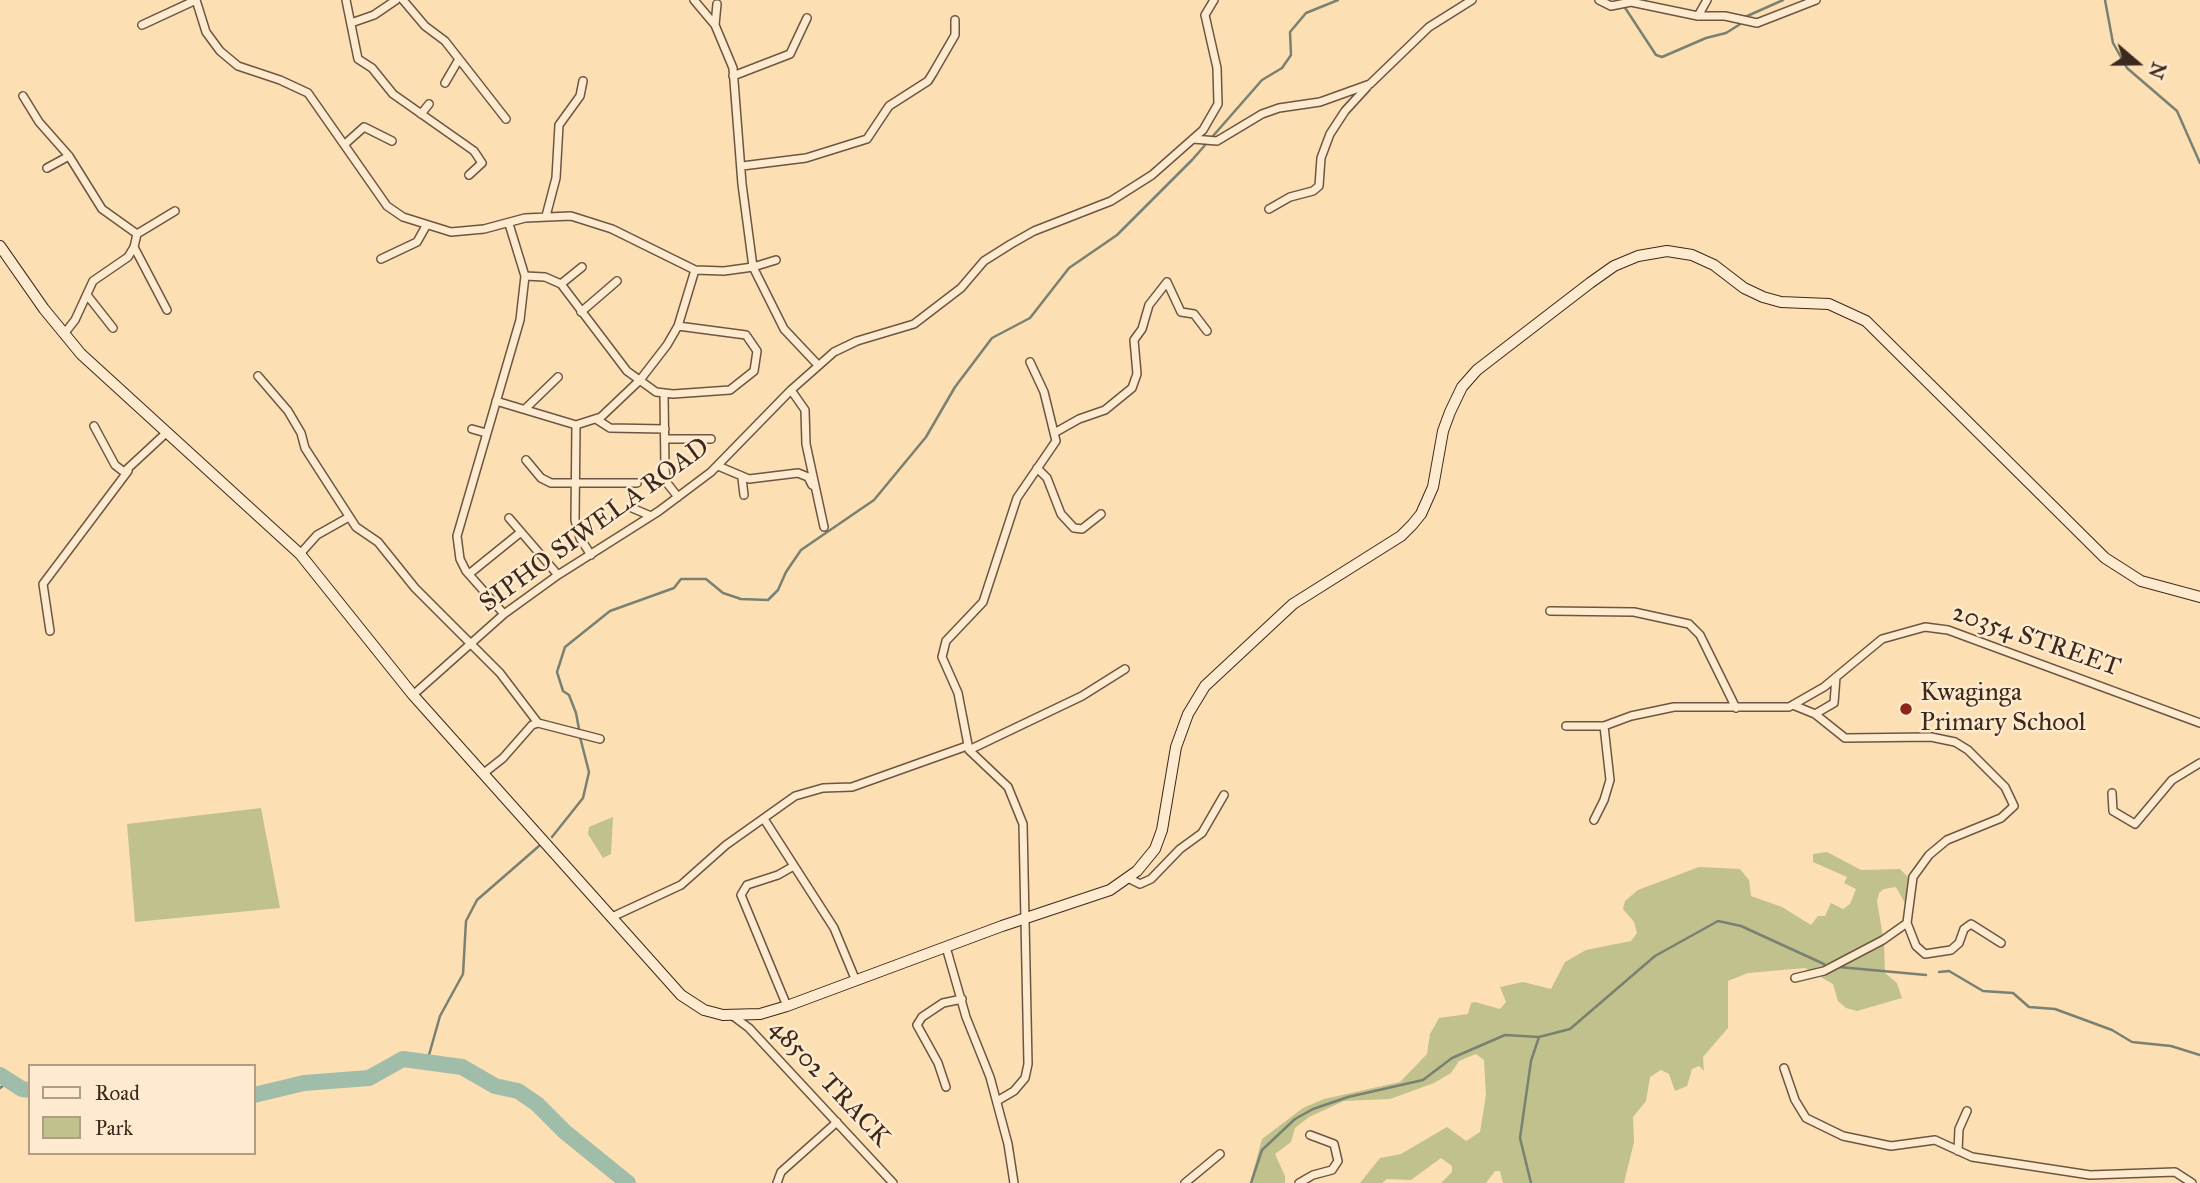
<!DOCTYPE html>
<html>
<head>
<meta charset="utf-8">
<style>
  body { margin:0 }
  #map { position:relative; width:2200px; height:1183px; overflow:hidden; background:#fddfb4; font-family:"IM FELL Great Primer",serif }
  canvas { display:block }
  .legend { position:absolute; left:28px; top:1064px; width:228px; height:91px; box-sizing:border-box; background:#feeace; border:2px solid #b09c87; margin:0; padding:9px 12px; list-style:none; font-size:21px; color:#3c281d }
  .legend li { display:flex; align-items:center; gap:14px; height:35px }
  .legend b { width:35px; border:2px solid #b09c87 }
  .north { position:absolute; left:2102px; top:28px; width:70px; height:70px; -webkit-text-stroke:5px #feeace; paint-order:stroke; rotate:110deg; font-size:19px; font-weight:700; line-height:28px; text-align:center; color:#3c281d }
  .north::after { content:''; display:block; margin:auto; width:24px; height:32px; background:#3c281d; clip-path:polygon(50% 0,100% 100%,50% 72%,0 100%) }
</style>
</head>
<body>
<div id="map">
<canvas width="2200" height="1183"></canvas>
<ul class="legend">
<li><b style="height:9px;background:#feeace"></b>Road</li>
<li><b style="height:19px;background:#c0c18c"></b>Park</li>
</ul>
<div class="north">N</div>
</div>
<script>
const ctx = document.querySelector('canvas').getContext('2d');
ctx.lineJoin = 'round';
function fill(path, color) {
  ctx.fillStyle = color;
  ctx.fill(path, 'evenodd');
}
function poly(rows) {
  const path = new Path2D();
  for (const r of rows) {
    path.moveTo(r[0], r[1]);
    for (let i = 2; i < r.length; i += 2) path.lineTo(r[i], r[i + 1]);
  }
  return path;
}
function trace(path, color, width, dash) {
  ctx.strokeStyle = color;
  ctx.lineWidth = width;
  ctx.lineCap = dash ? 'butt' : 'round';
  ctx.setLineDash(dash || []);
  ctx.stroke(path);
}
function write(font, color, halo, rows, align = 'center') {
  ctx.font = font + ' "IM FELL Great Primer",serif';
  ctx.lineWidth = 5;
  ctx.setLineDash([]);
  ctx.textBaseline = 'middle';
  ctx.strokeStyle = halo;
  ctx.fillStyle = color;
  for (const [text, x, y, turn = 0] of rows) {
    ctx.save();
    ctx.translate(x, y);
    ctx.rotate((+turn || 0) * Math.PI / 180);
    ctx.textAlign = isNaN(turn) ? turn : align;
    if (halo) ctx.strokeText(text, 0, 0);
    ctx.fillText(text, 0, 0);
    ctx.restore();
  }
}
fill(poly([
  [261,808,280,908,135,922,127,824],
  [613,817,611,854,603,858,588,834,589,827],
  [1827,852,1861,870,1900,869,1909,878,1908,901,1905,903,1896,887,1884,889,1879,893,1877,901,1884,943,1885,973,1897,983,1902,998,1857,1011,1846,1008,1838,1001,1833,984,1805,968,1748,973,1728,981,1728,1028,1703,1057,1705,1087,1704,1071,1699,1066,1692,1069,1687,1086,1675,1091,1669,1074,1661,1070,1650,1077,1646,1101,1633,1117,1634,1142,1624,1183,1503,1183,1500,1171,1495,1171,1486,1183,1441,1183,1452,1172,1452,1166,1441,1158,1411,1180,1387,1179,1382,1183,1360,1183,1380,1158,1401,1154,1447,1127,1466,1141,1480,1132,1486,1095,1484,1060,1476,1054,1459,1061,1451,1073,1434,1083,1390,1099,1344,1101,1309,1117,1295,1128,1291,1142,1275,1154,1285,1176,1285,1183,1250,1183,1262,1139,1303,1108,1324,1099,1400,1082,1427,1054,1430,1034,1439,1018,1468,1014,1471,1003,1475,1002,1500,1009,1506,1002,1500,987,1523,982,1551,989,1565,962,1586,950,1631,941,1637,933,1634,922,1623,909,1625,901,1638,890,1699,867,1740,869,1749,880,1751,896,1782,907,1811,925,1818,916,1825,916,1831,903,1843,909,1850,904,1856,889,1844,883,1847,877,1813,862,1813,854]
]), '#c0c18c');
trace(poly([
  [1620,0,1656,55,1662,57,1706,38,1726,33,1742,23],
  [2105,0,2113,43,2127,68,2177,111,2200,163],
  [1745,17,1783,0],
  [579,729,576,713,569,695,563,691,557,672,565,647,610,611,674,588,681,579,706,579,723,593,741,599,768,600,778,590,786,572,801,550,874,500,926,437,955,387,992,338,1030,318,1069,268,1117,235,1192,160,1262,80,1282,68,1291,55,1290,32,1306,13,1338,0],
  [552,837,583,798,589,772,580,737],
  [1839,967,1926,975],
  [1939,972,1949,971,1983,991,2013,993,2029,1007,2055,1009,2112,1030,2132,1042,2171,1046,2200,1055],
  [427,1062,440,1016,463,974,466,921,477,900,539,846],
  [0,1088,8,1082],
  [1251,1183,1262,1150,1295,1119,1313,1109,1348,1097,1423,1080,1452,1058,1505,1035,1539,1037,1570,1029,1655,956,1718,921,1741,926,1824,964],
  [1531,1183,1520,1138,1531,1061,1539,1037]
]), '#788172', 2.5);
trace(poly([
  [0,1075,22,1089,30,1090],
  [254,1095,304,1083,369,1078,403,1059,462,1067,495,1086,518,1091,537,1104,565,1132,628,1183]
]), '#a0bdaa', 16);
const street = poly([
  [196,0,206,32,220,51,238,66,280,80,308,93,387,206,403,217,451,232,484,229,525,218,571,216,612,229,695,270,724,271,753,267,776,260],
  [346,0,358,59,372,68,393,94,474,151,482,163,469,175],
  [403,0,425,26,445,41,506,119],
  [694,0,715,25,733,68,742,184,753,267,784,329,817,364],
  [1599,0,1611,6,1631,2,1698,16,1725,16,1757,23,1816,0],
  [1698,16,1707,0],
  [351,23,374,15,396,0],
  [142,25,196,0],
  [715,25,717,4],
  [733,76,790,54,807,18],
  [445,83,459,59],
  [23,96,39,122,69,156,102,209,137,234],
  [421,114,429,104],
  [1193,139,1217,141,1262,114,1279,108,1320,102,1370,84,1429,27,1472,0],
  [345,144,364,127,392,141],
  [742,166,806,158,867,139,889,106,928,81,933,73,955,35,955,20],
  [47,168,69,156],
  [1269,209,1290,197,1313,191,1319,186,1321,158,1330,134,1345,111,1367,87],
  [546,216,556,178,559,125,580,96,583,81],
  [137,234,175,211],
  [134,247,167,310],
  [381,259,417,242,426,226],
  [525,276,545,277,561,284,627,371,656,392,673,394,730,390,754,371,757,351,746,335,678,326],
  [561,284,582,267],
  [87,295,113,328],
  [581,312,617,281],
  [64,334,75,320,93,281,128,257,134,247,137,234],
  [258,376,288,411,301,433,305,448,356,527,378,542,415,588,500,673,538,723],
  [791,390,805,410,806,444,824,527],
  [664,394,665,469,667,483,678,497],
  [496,401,576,425,601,417,640,380,667,345,678,326,695,270],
  [525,409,558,377],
  [596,419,610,428,665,429],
  [576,425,575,520,580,538,591,555],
  [94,426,115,465,124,472,165,434],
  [472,429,486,433],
  [1056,432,1079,419,1105,410,1132,388,1137,374,1134,340,1142,329,1149,305,1167,282,1181,312,1194,314,1207,331],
  [665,439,711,439],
  [526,460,541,478,551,483,637,483],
  [718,466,749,479,798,473,808,477,812,485],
  [1037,468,1047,478,1061,514,1074,528,1082,529,1101,514],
  [742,478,744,495],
  [632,508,651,516],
  [509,518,558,575],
  [300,554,317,535,349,517],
  [469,574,521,532],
  [1550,611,1634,612,1689,624,1700,635,1736,708],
  [504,614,466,571,460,559,457,536,520,320,525,276,509,224],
  [50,631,43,584,128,471],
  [413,695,504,614,558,575,659,511,711,472,791,390,834,352,857,341,914,324,961,288,984,261,1011,244,1034,231,1111,201,1152,175,1203,130,1218,104,1217,68,1205,15,1214,0],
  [1793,705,1815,714,1845,738,1931,737,1955,742,1968,750,2005,787,2014,806,2001,818,1947,840,1929,855,1913,877,1907,923,1883,940,1824,971,1795,978],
  [1815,714,1834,703,1836,677],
  [1566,726,1604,726,1631,716,1674,707,1789,707,1824,687,1882,639,1925,627,1948,630,2200,723],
  [969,750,1082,696,1125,669],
  [484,773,503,758,532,725,538,723,600,739],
  [2112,793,2113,811,2135,824,2172,780,2200,763],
  [764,819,834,928,856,981],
  [1594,820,1604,800,1610,780,1604,726],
  [1128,878,1140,884,1151,879,1180,849,1202,833,1224,795],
  [612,917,681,885,726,845,795,796,823,788,852,787,967,746],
  [1907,923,1916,946,1925,954,1951,950,1959,943,1964,929,1971,924,2001,943],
  [946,947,966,1017,990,1077,1008,1144,1014,1183],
  [787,1006,741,895,747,885,778,875,792,867],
  [733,1016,749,1028,893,1183],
  [1784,1068,1795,1100,1806,1118,1843,1136,1891,1146,1935,1140,1972,1157,2090,1175,2175,1172,2192,1183],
  [946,1087,938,1063,917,1025,922,1017,943,1003,962,999],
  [997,1101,1014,1091,1025,1078,1028,1064,1023,824,1008,787,969,750,958,693,942,657,946,641,983,602,1017,498,1056,441,1044,392,1030,362],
  [1958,1151,1959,1129,1967,1111],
  [777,1183,781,1172,837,1122],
  [1185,1183,1220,1154],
  [1299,1183,1313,1175,1332,1170,1338,1161,1334,1144,1310,1135]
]);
const secondary = poly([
  [0,246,44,309,81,354,300,554,413,695,681,995,704,1010,723,1015,760,1014,787,1006,1002,926,1110,890,1137,871,1155,849,1162,830,1176,747,1188,714,1205,686,1293,604,1401,536,1412,525,1421,514,1433,487,1443,431,1450,412,1462,387,1477,370,1590,283,1614,266,1638,256,1667,251,1692,255,1714,265,1744,288,1763,297,1781,302,1829,304,1866,321,2105,558,2141,581,2200,597]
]);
trace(street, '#6c5643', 10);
trace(secondary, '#3c281d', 12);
trace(street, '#feeace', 7);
trace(secondary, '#feeace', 10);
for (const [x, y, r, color] of [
  [1906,709,7,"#8f2418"]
]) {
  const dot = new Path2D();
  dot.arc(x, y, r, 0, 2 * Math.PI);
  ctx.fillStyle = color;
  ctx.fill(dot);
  trace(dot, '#feeace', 2.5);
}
write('26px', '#3c281d', '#feeace', [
  ["SIPHO SIWELA ROAD",595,526,-36],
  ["20354 STREET",2036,641,19],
  ["48502 TRACK",829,1084,47]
]);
write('26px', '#3c281d', '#feeace', [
  ["Kwaginga",1920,694],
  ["Primary School",1920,724]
], 'left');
</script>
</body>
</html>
